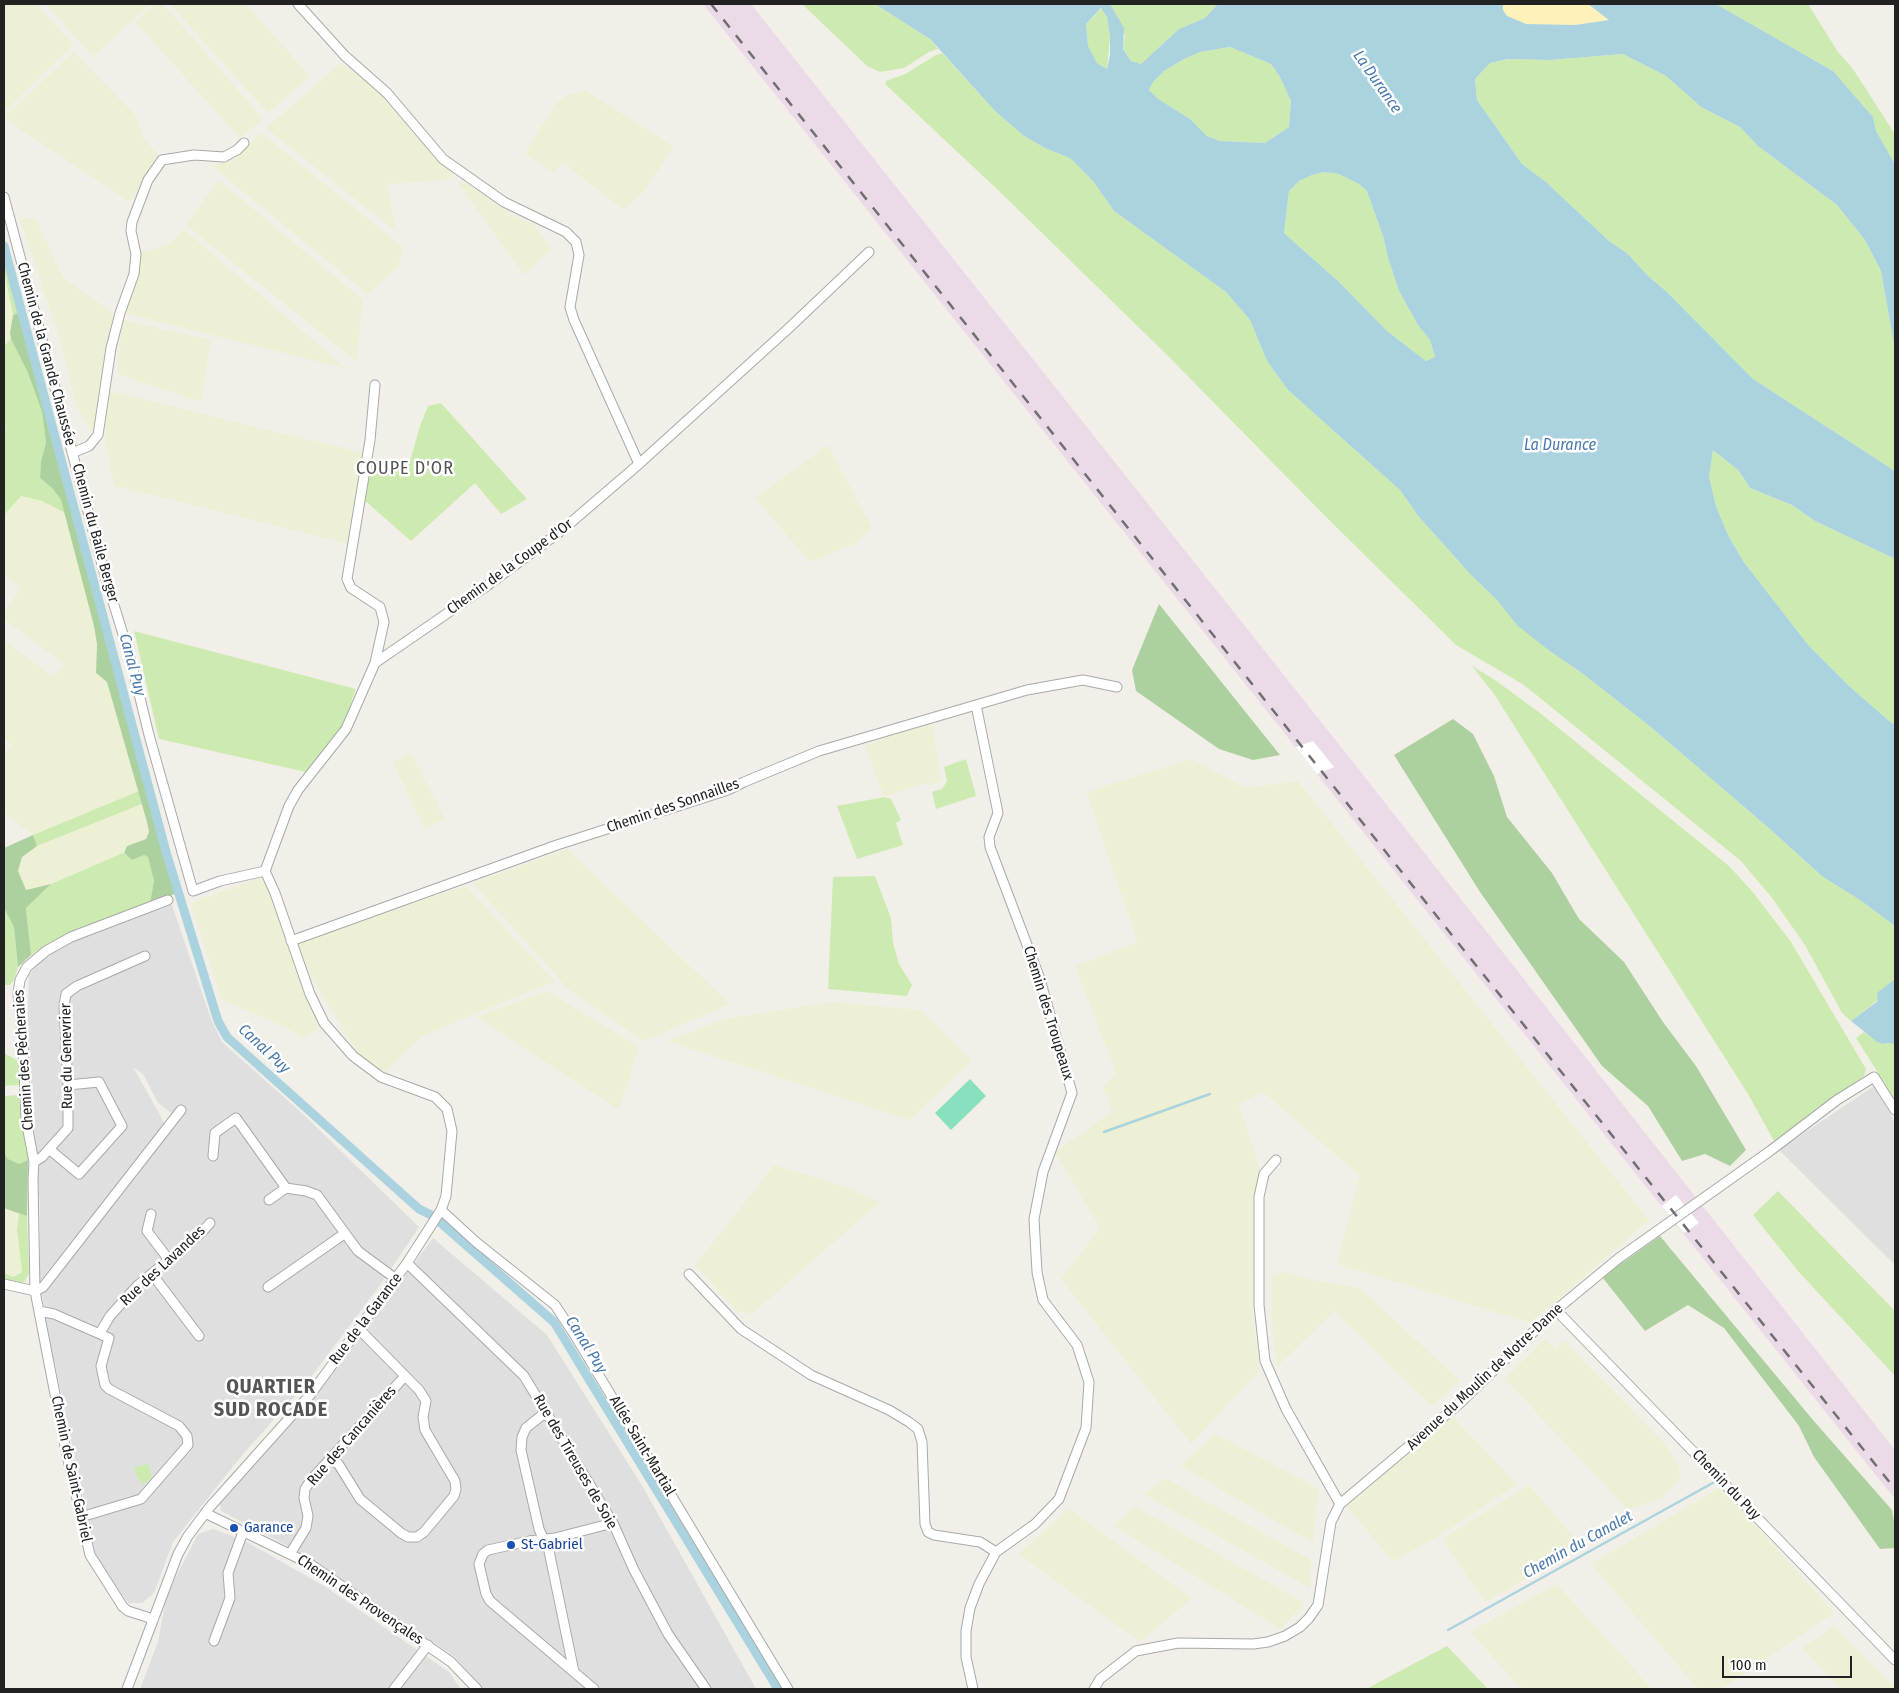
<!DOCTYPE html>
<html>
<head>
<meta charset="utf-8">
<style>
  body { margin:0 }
  #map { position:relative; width:1899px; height:1693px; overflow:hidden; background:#f2efe9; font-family:"Fira Sans Condensed",sans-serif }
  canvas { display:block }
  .frame { position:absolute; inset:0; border:5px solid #222; pointer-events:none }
  .scale { position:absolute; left:1722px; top:1656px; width:130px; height:22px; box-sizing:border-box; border:2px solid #222; border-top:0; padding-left:6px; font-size:15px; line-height:18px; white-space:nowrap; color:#222; -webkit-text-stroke:4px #fff; paint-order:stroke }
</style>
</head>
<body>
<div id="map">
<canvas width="1899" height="1693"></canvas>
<div class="frame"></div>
<div class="scale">100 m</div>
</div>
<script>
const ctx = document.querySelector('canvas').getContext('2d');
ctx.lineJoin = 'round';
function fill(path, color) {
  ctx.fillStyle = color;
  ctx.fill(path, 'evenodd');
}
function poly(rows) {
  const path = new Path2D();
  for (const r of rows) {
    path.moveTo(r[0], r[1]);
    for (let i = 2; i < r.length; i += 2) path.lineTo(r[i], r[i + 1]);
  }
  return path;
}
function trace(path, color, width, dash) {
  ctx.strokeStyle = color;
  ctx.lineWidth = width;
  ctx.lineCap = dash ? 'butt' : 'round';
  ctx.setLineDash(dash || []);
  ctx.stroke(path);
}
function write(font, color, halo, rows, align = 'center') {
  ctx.font = font + ' "Fira Sans Condensed",sans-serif';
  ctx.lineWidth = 5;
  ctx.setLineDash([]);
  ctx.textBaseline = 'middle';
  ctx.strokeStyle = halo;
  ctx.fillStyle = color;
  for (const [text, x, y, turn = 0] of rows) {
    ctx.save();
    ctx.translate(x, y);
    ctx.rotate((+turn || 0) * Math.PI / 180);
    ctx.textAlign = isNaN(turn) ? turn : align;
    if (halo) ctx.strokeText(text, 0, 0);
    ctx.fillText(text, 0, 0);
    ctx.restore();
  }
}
fill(poly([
  [172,905,211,1019,222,1042,303,1114,419,1227,381,1284,305,1385,243,1454,173,1542,154,1593,142,1603,128,1603,96,1557,50,1341,41,1289,177,1117,158,1103,143,1074,133,1067,165,1124,40,1281,40,1203,32,1140,27,1042,29,975,39,963,69,942],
  [1874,1086,1895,1122,1895,1265,1779,1150],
  [433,1238,547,1335,643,1487,756,1689,484,1689,455,1657,286,1545,221,1511,220,1503,321,1388],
  [213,1529,245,1541,326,1587,449,1672,461,1689,140,1689,158,1642,167,1594,198,1534]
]), '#e0dfdf');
fill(poly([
  [703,4,751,4,1360,771,1895,1450,1895,1499]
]), '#ebdbe8');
fill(poly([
  [4,4,37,4,73,45,4,112],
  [46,4,150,4,93,57],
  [155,4,163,4,263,119,240,138,135,22],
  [170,4,246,4,310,76,268,113],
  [74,52,135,115,144,139,159,156,130,202,4,119,4,117],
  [341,63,381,92,455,172,448,180,387,184,397,232,266,128],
  [585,90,674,147,644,191,624,210,562,162,555,173,525,154,556,103,569,95],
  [261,133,404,248,398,267,368,294,212,166,234,159],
  [218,180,363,300,356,361,186,225],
  [463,181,514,216,534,225,552,249,524,275,458,183],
  [35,218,63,277,116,315,92,432,77,407,60,340,20,219],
  [183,229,347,369,124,313,139,254,172,243],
  [4,270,13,315,11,339,4,346],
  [122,320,211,340,201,402,117,374],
  [109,391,364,453,348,544,114,486,105,440],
  [828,445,872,528,854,544,810,562,755,498],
  [21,496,42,501,65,513,94,626,97,644,96,673,107,682,139,791,33,835,4,813,4,755,12,744,4,738,4,640,54,677,64,664,4,619,4,612,21,588,4,575,4,515],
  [931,721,942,781,930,785,921,784,884,797,865,746],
  [411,753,445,819,424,828,393,762],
  [1191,759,1246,788,1298,781,1649,1220,1531,1323,1337,1264,1360,1176,1263,1092,1239,1104,1260,1170,1252,1311,1260,1370,1191,1444,1061,1279,1100,1228,1055,1152,1112,1112,1103,1087,1116,1073,1075,966,1138,942,1086,792],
  [142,804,149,832,146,839,127,846,124,853,51,884,25,890,18,871,22,857,37,846],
  [567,849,730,1004,644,1041,568,989,473,883],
  [258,878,267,884,319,1025,315,1031,304,1039,287,1028,221,999,191,903],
  [465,886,555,981,422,1036,385,1072,359,1054,309,973,299,953,300,942],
  [547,991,639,1047,619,1110,477,1017],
  [831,1002,921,1010,972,1061,910,1120,667,1041,725,1019],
  [774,1165,846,1187,880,1202,752,1314,737,1311,695,1265],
  [4,1206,19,1213,17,1230,22,1272,13,1277,4,1273],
  [1285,1272,1312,1280,1360,1288,1460,1381,1432,1406,1334,1311,1277,1367,1271,1318,1272,1276],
  [1546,1338,1555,1350,1563,1340,1665,1444,1679,1466,1680,1479,1661,1498,1628,1510,1505,1379],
  [1453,1417,1517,1484,1439,1536,1393,1561,1346,1506],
  [1215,1433,1318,1489,1313,1543,1181,1466],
  [1165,1478,1311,1560,1310,1588,1144,1494],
  [1529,1485,1583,1548,1485,1602,1442,1539],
  [1721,1487,1834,1613,1721,1689,1698,1689,1591,1564],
  [1134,1506,1304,1603,1281,1629,1114,1526],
  [1069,1509,1192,1598,1140,1642,1019,1554],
  [1557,1584,1652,1689,1522,1689,1470,1632],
  [1834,1626,1895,1688,1895,1689,1841,1689,1802,1648]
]), '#eef0d5');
fill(poly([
  [802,4,875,4,930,39,938,49,929,52,904,68,880,72,867,66],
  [1110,4,1218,4,1205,18,1179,29,1141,64,1131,61,1123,48,1125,36],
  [1716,4,1808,4,1838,52,1853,69,1893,131,1895,136,1895,164,1876,131,1873,117,1833,71],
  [1102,8,1107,17,1110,37,1107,69,1097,63,1088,47,1086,24],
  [1230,47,1271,64,1280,77,1291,101,1289,127,1265,143,1220,141,1207,136,1190,119,1157,98,1149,90,1153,82,1164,71,1184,59,1200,52],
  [942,53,995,111,1024,136,1045,148,1070,158,1093,181,1114,211,1226,292,1250,320,1267,361,1288,390,1400,490,1419,517,1471,575,1551,652,1582,673,1652,728,1770,829,1823,877,1860,900,1895,926,1895,979,1878,1000,1851,1021,1842,1013,1805,945,1772,898,1741,861,1524,685,1456,645,1324,515,1167,355,999,191,885,84,886,81,905,74,936,55],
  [1623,54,1666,76,1701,107,1740,127,1758,146,1837,205,1865,240,1881,271,1895,350,1895,471,1753,379,1666,291,1648,276,1628,254,1609,241,1546,182,1522,164,1477,100,1475,79,1490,63,1509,59,1550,60],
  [1324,172,1339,174,1359,184,1367,191,1383,236,1388,258,1399,291,1418,325,1430,340,1435,357,1426,361,1387,331,1339,282,1284,233,1289,191,1299,181,1312,175],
  [4,254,20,312,13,315,4,270],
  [11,339,28,373,42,412,46,443,41,461,40,478,52,488,61,500,65,513,42,501,21,496,4,515,4,431,6,429,4,426,4,346],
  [441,403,527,499,501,514,475,483,411,541,364,500,371,460,410,461,420,426,428,406],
  [1713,450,1739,471,1750,488,1792,505,1815,521,1895,559,1895,725,1888,720,1848,685,1809,646,1743,561,1728,535,1716,506,1709,477],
  [134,631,356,689,343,726,306,772,159,739],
  [1472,666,1495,680,1540,713,1729,866,1752,891,1791,942,1866,1069,1864,1076,1774,1141,1748,1094,1494,694],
  [966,759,976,796,936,809,932,792,942,789,947,781,944,767],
  [139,791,142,804,37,846,33,835],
  [884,797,891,799,901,820,896,823,903,845,857,859,837,806],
  [123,853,132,860,144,855,148,856,154,881,150,903,73,932,51,942,31,955,26,908,51,884],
  [875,876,891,918,893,943,899,964,912,985,907,996,828,989,833,877],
  [4,908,14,927,18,967,14,980,10,985,4,985],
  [1864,1032,1882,1044,1889,1043,1895,1045,1895,1100,1856,1038],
  [4,1053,20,1062,19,1085,4,1086],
  [19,1095,28,1160,19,1164,8,1159,4,1153,4,1096],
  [1778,1191,1895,1311,1895,1376,1798,1271,1753,1215],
  [19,1213,27,1216,29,1274,24,1282,19,1283,4,1279,4,1273,13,1277,22,1272,17,1230],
  [148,1464,152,1477,143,1485,137,1476,134,1467],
  [1447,1646,1488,1689,1366,1689]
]), '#cdebb0');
fill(poly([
  [20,312,175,894,150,903,154,881,148,857,144,855,132,860,124,853,127,846,146,839,149,832,147,822,107,682,96,673,97,644,94,626,61,500,52,488,40,478,41,461,46,443,42,412,28,373,11,339,10,333,13,315],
  [1159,604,1280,755,1253,760,1219,749,1136,691,1132,670],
  [1453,719,1473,734,1494,776,1507,817,1552,873,1579,919,1624,962,1663,1022,1696,1066,1746,1150,1730,1166,1705,1154,1682,1161,1648,1106,1602,1066,1480,892,1394,755],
  [33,835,37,846,22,857,18,871,26,890,51,884,26,908,31,955,18,967,14,927,4,908,4,848],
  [4,1153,8,1159,19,1164,28,1160,27,1216,6,1209,4,1206],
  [1660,1236,1813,1420,1892,1510,1895,1528,1895,1548,1880,1549,1814,1457,1799,1426,1724,1328,1688,1305,1645,1331,1602,1277]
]), '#add19e');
fill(poly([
  [1503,4,1588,4,1610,20,1575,25,1526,24,1507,16,1503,10]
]), '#fff1ba');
fill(poly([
  [970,1079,986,1096,951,1130,935,1113]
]), '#88e0be');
fill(poly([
  [875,4,1110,4,1124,28,1123,49,1131,61,1141,64,1179,29,1205,18,1218,4,1503,4,1503,10,1507,16,1526,24,1575,25,1609,20,1588,4,1716,4,1833,71,1873,117,1876,131,1895,164,1895,350,1881,271,1865,240,1837,205,1758,146,1740,127,1701,107,1666,76,1623,54,1550,60,1508,59,1490,63,1475,79,1477,100,1522,164,1546,182,1609,241,1628,254,1648,276,1666,291,1753,379,1895,471,1895,559,1815,521,1792,505,1750,488,1739,471,1713,450,1709,477,1716,506,1728,535,1743,561,1809,646,1848,685,1888,720,1895,725,1895,926,1860,900,1823,877,1770,829,1652,728,1582,673,1551,652,1518,626,1497,600,1471,575,1419,517,1400,490,1288,390,1267,361,1250,320,1226,292,1114,211,1093,181,1070,158,1045,148,1024,136,995,111,930,39],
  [1101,8,1107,17,1110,37,1110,55,1107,69,1097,63,1088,46,1086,24],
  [1230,47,1271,64,1280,77,1291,101,1289,127,1265,143,1220,141,1207,136,1190,119,1157,98,1149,90,1153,82,1164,71,1184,59,1200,52],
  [1324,172,1339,174,1359,184,1367,191,1383,236,1388,258,1399,291,1418,325,1430,340,1435,357,1426,361,1387,331,1339,282,1284,233,1289,191,1299,181,1312,175],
  [1895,979,1895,1045,1889,1043,1882,1044,1876,1041,1851,1021,1878,1001,1877,993]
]), '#aad3df');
fill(poly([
  [1313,741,1334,767,1317,774,1296,747],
  [1676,1195,1699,1223,1684,1233,1662,1206]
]), '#fff');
trace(poly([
  [1104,1132,1210,1094],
  [1448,1630,1718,1480]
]), '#aad3df', 2.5);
trace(poly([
  [4,246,166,852,218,1021,227,1037,419,1209,433,1216,554,1322,778,1689]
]), '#aad3df', 9);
const minor = poly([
  [298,4,345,56,387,93,443,159,504,202,566,232,576,242,579,255,570,307,574,320,639,464],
  [4,197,106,579,130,657,149,735,193,891,220,881,265,871],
  [375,385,370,440,347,579,351,588,380,607,384,622,375,663],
  [72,453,89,446,98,435,111,348,120,313,134,274,136,254,131,231,132,222,148,180,162,160,194,155,224,157,237,150,244,143],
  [291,941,557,845,728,790,744,782,819,751,1027,690,1083,680,1117,687],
  [49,1149,79,1174,122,1126,99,1082,68,1085],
  [213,1156,215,1133,236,1118,286,1188],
  [1276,1160,1264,1174,1259,1197,1259,1305,1265,1361,1286,1409,1340,1504],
  [34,1162,42,1157,68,1128,68,1085,64,1006,66,994,77,986,145,956],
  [269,1200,286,1188,306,1191,317,1195,358,1251,396,1279],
  [441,1210,476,1242,555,1305,574,1334,788,1689],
  [151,1214,147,1231,169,1260],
  [407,1263,524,1376,613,1523,634,1570,668,1634,706,1689],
  [152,1274,199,1336],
  [689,1274,741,1329,811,1375,889,1410,909,1422,918,1429,922,1442,925,1524,928,1532,934,1535,980,1542,996,1552],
  [4,1284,35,1291,43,1287,181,1110],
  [268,1287,344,1234],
  [1556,1310,1895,1660],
  [39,1311,54,1314,109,1338,101,1366,105,1385,109,1389,179,1426,187,1436,188,1445,141,1499,81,1517],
  [100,1333,110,1316,137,1286,202,1232,210,1223],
  [546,1412,526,1428,522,1437,521,1450,539,1529,549,1551,574,1672],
  [331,1457,339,1465,360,1499,401,1533,408,1537,417,1537,424,1532,454,1496,456,1489,455,1481,425,1430,423,1417,426,1401,419,1390,359,1329],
  [205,1513,310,1564,451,1662,477,1689],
  [290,1554,306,1528,308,1516,304,1498,305,1489,311,1480,405,1376],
  [153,1619,128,1611,123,1607,90,1555,66,1451,35,1291,33,1179,34,1162,26,1120,23,1042,18,994,20,980,27,967,46,951,71,937,168,900],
  [214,1641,230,1598,228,1573,243,1532],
  [127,1689,178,1554,188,1536,209,1508,310,1395,407,1263,441,1210,446,1196,452,1131,447,1109,435,1097,381,1077,353,1056,324,1023,310,994,275,893,265,871,289,806,298,790,346,729,375,663,484,588,561,531,639,464,789,328,869,252],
  [394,1689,428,1645],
  [594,1689,490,1601,486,1594,479,1564,483,1554,488,1550,529,1541,555,1538,613,1523],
  [973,1689,966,1657,966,1631,970,1608,979,1584,996,1552,1035,1524,1059,1499,1086,1428,1089,1382,1077,1345,1043,1300,1037,1272,1034,1219,1043,1172,1072,1093,1040,979,990,847,989,837,998,813,976,705],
  [1094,1689,1100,1679,1136,1651,1178,1643,1253,1644,1268,1642,1285,1636,1300,1627,1309,1618,1318,1605,1331,1522,1340,1504,1460,1403,1556,1310,1619,1258,1770,1151,1837,1100,1874,1077,1895,1110]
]);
trace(minor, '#a9a9a9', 11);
trace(minor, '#fff', 9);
trace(poly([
  [711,4,1463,949,1895,1489]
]), '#707070', 2.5, [10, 10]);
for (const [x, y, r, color] of [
  [234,1528,5,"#1a4fb4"],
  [511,1545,5,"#1a4fb4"]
]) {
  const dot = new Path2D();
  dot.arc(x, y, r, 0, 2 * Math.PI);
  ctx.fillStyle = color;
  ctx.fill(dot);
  trace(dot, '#fff', 2);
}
write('15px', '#222', '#fff', [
  ["Chemin de la Grande Chaussée",46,354,75],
  ["Chemin du Baile Berger",95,533,75],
  ["Chemin de la Coupe d'Or",510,567,-36],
  ["Chemin des Sonnailles",673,806,-19],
  ["Chemin des Troupeaux",1048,1013,73],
  ["Rue du Genevrier",67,1056,-91],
  ["Chemin des Pêcheraies",24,1060,-94],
  ["Rue des Lavandes",163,1266,-43],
  ["Rue de la Garance",366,1319,-53],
  ["Avenue du Moulin de Notre-Dame",1485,1377,-43],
  ["Rue des Cancanières",352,1436,-49],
  ["Allée Saint-Martial",642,1446,59],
  ["Rue des Tireuses de Soie",575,1462,60],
  ["Chemin de Saint-Gabriel",71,1469,78],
  ["Chemin du Puy",1726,1485,46],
  ["Chemin des Provençales",360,1600,34]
]);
write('15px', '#164399', '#fff', [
  ["Garance",244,1528],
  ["St-Gabriel",521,1545]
], 'left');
write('italic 16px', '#4a7aab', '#fff', [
  ["La Durance",1377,82,55],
  ["La Durance",1560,446],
  ["Canal Puy",132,665,75],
  ["Canal Puy",264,1049,43],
  ["Canal Puy",586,1345,58],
  ["Chemin du Canalet",1578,1545,-29]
]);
ctx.letterSpacing = '1px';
write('18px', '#555', '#fff', [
  ["COUPE D'OR",405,469]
]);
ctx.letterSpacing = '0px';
ctx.letterSpacing = '1px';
write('bold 20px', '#555', '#fff', [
  ["QUARTIER",271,1387],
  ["SUD ROCADE",271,1410]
]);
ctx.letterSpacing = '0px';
</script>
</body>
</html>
